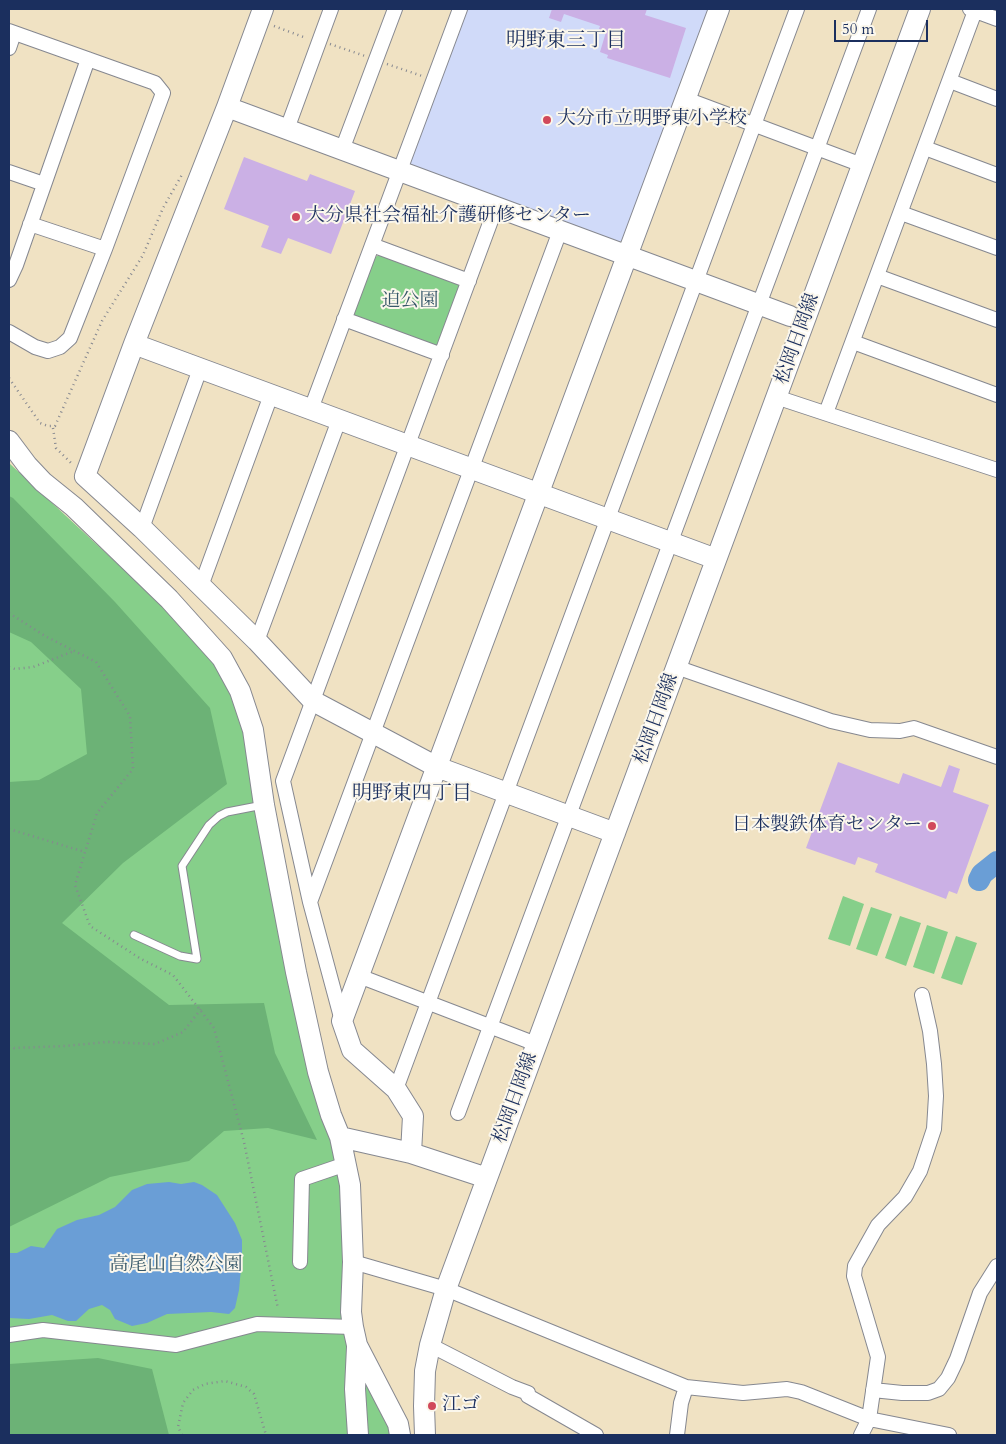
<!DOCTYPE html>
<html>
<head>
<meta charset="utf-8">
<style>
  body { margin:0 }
  #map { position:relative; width:1006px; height:1444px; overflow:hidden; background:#f0e2c3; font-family:Cardo,serif }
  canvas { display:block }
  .frame { position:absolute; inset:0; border:10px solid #1b2f5e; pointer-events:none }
  .scale { position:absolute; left:834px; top:20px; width:94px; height:22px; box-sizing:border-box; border:2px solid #1b2f5e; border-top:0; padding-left:6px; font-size:15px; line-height:18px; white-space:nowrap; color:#1b2f5e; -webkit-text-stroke:4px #fbf7ec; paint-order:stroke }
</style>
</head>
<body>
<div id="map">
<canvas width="1006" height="1444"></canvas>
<div class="frame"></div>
<div class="scale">50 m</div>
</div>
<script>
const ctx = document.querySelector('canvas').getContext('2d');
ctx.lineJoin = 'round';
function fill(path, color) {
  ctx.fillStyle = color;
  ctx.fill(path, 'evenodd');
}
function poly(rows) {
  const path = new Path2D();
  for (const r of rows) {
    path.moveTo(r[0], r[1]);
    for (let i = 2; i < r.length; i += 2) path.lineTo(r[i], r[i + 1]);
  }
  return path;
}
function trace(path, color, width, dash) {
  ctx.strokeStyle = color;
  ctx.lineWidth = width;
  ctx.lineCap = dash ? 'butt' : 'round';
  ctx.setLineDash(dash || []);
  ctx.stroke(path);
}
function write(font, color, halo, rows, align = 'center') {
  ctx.font = font + ' Cardo,"Noto Serif JP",serif';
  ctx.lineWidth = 4;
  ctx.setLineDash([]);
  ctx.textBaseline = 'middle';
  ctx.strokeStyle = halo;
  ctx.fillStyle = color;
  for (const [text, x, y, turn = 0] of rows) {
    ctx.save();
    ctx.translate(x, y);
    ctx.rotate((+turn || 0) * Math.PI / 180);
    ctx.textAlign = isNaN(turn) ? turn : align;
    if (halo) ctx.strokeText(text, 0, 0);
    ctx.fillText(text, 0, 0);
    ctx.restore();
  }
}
fill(poly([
  [466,9,710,9,624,240,615,243,410,168,409,163]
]), '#d0daf9');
fill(poly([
  [381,254,458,282,462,287,441,344,435,348,356,319,354,313,375,257],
  [9,463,163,606,218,665,246,727,286,972,332,1135,340,1173,345,1316,392,1435,9,1435],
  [843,896,864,904,850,946,828,939],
  [871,907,892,914,877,956,856,949],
  [900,916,921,923,906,966,885,958],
  [927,925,948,932,934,974,913,967],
  [956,936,977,943,962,985,941,978]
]), '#86cf8a');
fill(poly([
  [9,496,13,498,115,602,210,708,227,784,123,863,62,923,169,1005,264,1003,275,1053,317,1140,268,1128,224,1131,189,1161,110,1177,9,1227,9,782,39,780,87,754,81,689,31,642,9,632],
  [98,1358,152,1369,169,1435,9,1435,9,1364]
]), '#6cb276');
fill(poly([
  [169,1182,181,1184,194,1182,202,1185,217,1195,235,1223,242,1240,242,1257,239,1290,235,1308,229,1314,211,1312,167,1314,147,1323,132,1326,115,1319,110,1310,102,1305,89,1309,76,1321,68,1321,52,1315,29,1319,9,1318,9,1253,17,1253,31,1246,44,1248,57,1229,77,1220,99,1215,115,1207,132,1190,147,1184]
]), '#6a9ed6');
trace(poly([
  [979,880,982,874,997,862]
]), '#6a9ed6', 22);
fill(poly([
  [552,9,647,9,645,15,686,28,670,78,607,58,608,55,600,52,606,32,599,29,600,26,564,14,561,22,549,18],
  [244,157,307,181,310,174,355,191,331,254,288,238,281,254,261,247,269,226,224,209],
  [838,762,899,784,903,773,941,787,949,765,960,769,953,792,989,805,957,894,949,891,946,899,875,872,878,864,858,857,855,865,806,848]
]), '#cbb0e5');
const lane = poly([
  [134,935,180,956,197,959,182,866,209,825,219,816,227,812,263,805]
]);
const street = poly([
  [970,9,997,19],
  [9,31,155,83,163,93,105,249,70,338,60,347,48,351,35,347,9,332],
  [9,48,14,33],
  [950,81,997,99],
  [686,99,862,165],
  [287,129,331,9],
  [925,148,997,175],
  [342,150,395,9],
  [9,172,44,184],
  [901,213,997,248],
  [30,224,105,249],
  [372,245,469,281],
  [877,276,997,320],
  [9,280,16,265,88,59],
  [344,319,442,355],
  [853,342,997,395],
  [776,397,997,470],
  [311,409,460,9],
  [826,413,975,11],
  [142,528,200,369],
  [201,586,271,395],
  [257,641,339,420],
  [676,667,831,721,870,730,900,731,914,728,997,757],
  [310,902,560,231],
  [359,976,536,1044],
  [342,1021,310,902,283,781,496,207],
  [396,1089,797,9],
  [458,1113,869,9],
  [300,1262,302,1179,346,1164],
  [353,1262,446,1289,686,1387,743,1393,787,1389,801,1392,869,1419,949,1435],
  [9,1335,43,1330,176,1345,257,1324,353,1327],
  [430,1345,512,1387,528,1393,528,1396,596,1435],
  [873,1390,902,1393,928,1393,939,1389,948,1378,957,1359,980,1293,997,1266],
  [677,1435,681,1403,686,1387],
  [861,1435,869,1419,878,1357,854,1276,855,1266,878,1225,905,1197,920,1171,934,1129,936,1096,934,1064,930,1031,922,995]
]);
const secondary = poly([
  [263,9,227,107,134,344,85,476,142,528,257,641,313,701,437,767,615,833],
  [227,107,790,316],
  [134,344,716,559],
  [9,441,27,465,43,482,74,507,169,599,222,658,240,691,253,730,264,805,296,972,318,1072,331,1115,340,1137,350,1185,353,1262,351,1312,353,1327,357,1345,398,1424,400,1435],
  [340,1137,411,1153,487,1178],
  [411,1153,413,1116,396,1089,352,1050,342,1021,719,9],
  [357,1347,355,1389,358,1435],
  [425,1435,424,1406,425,1371,430,1345,446,1289,920,9]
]);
trace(lane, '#868890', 9);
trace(street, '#868890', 16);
trace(secondary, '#868890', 22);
trace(poly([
  [274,26,306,38],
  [330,44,365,56],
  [387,64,422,76],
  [9,378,40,423,48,426,55,426,102,321,143,255,163,208,183,173],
  [53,428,56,448,73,465],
  [9,613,45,636,96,662,130,716,133,769,97,813,75,885,90,926,141,959,173,975,214,1028,244,1142,278,1309],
  [9,667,15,669,33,667,74,651],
  [9,829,85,852],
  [9,1046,14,1048,65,1046,107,1042,155,1044,183,1032,201,1009],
  [182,1435,178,1427,183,1403,193,1390,205,1384,225,1381,246,1387,254,1394,266,1435]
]), '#868890', 2.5, [1, 4]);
trace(lane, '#fff', 7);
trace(street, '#fff', 14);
trace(secondary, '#fff', 20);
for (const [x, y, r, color] of [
  [547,120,5,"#d1495b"],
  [296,217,5,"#d1495b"],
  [932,826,5,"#d1495b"],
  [432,1406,5,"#d1495b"]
]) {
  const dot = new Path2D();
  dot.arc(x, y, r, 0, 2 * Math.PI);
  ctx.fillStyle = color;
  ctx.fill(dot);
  trace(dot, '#fbf7ec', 2);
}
write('19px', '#1b2f5e', '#fbf7ec', [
  ["大分市立明野東小学校",557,120],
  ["大分県社会福祉介護研修センター",306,217],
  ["日本製鉄体育センター",922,826,"right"],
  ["江ゴ",442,1406]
], 'left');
write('19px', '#365769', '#fbf7ec', [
  ["迫公園",410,302],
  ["高尾山自然公園",176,1266]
]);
write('19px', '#1b2f5e', '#fbf7ec', [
  ["松岡日岡線",798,339,-70],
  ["松岡日岡線",657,719,-70],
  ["松岡日岡線",516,1098,-70]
]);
write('20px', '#1b2f5e', '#fbf7ec', [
  ["明野東三丁目",566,41],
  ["明野東四丁目",412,794]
]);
</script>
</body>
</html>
